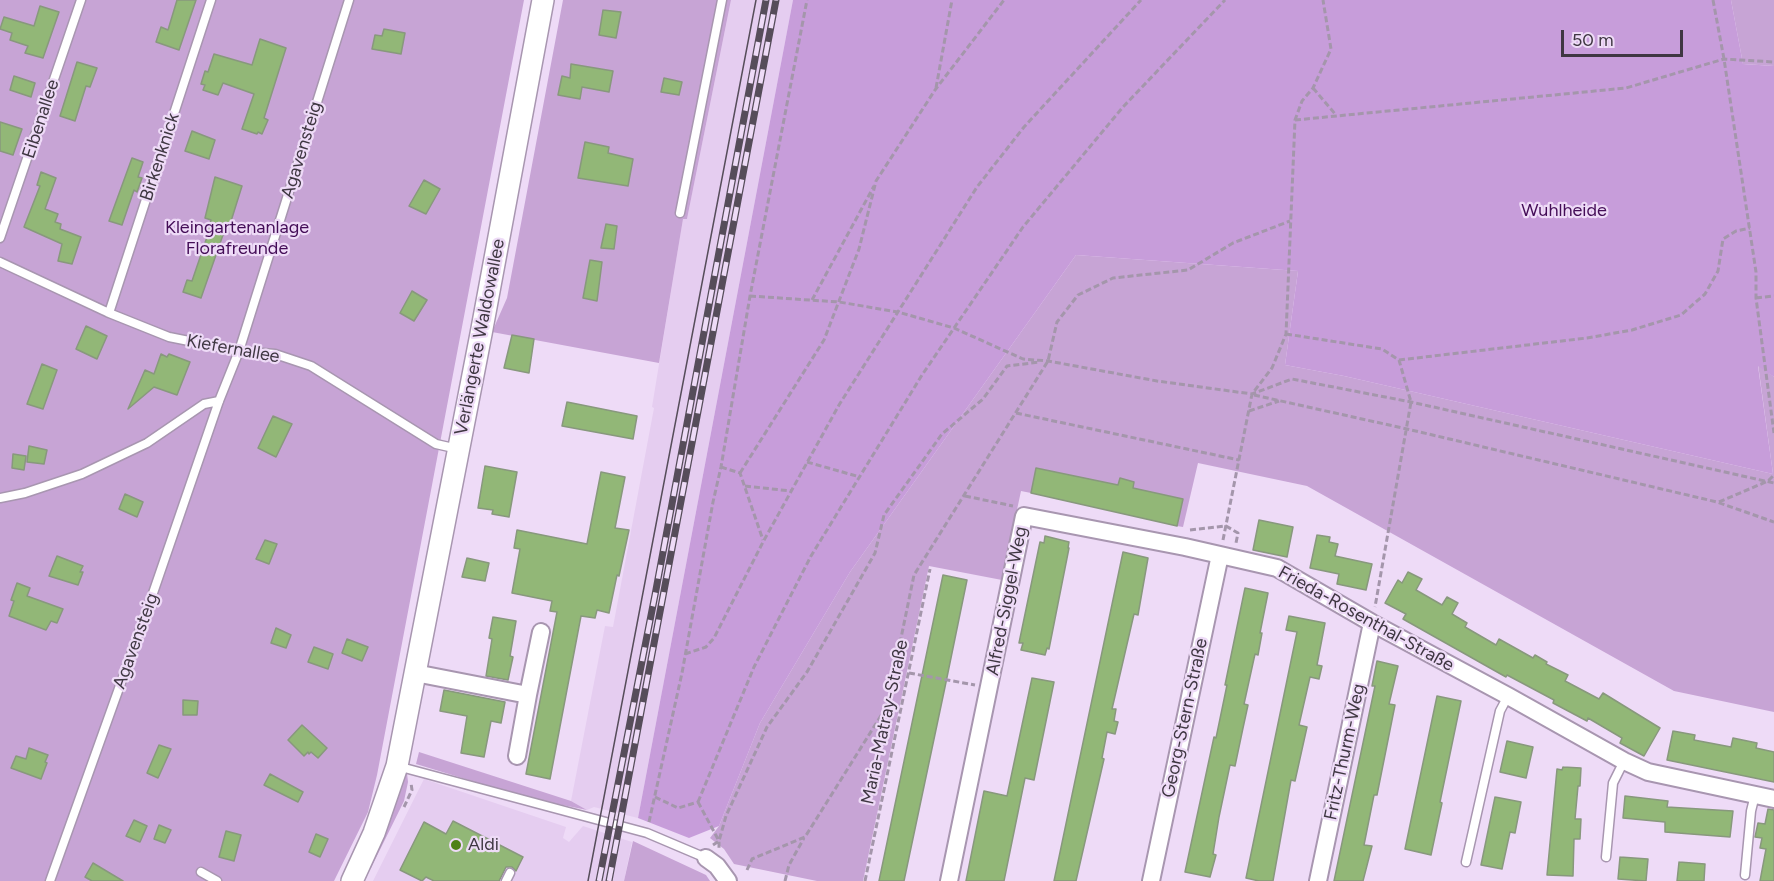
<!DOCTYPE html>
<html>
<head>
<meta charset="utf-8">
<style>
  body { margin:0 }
  #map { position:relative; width:1774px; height:881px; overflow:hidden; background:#eedbf7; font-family:Figtree,sans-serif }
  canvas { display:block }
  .scale { position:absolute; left:1561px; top:30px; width:122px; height:27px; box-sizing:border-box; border:3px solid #3f3742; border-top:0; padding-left:8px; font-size:18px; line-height:21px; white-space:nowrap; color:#3f3742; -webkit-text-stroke:4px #eedbf7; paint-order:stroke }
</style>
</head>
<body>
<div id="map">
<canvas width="1774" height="881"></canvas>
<div class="scale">50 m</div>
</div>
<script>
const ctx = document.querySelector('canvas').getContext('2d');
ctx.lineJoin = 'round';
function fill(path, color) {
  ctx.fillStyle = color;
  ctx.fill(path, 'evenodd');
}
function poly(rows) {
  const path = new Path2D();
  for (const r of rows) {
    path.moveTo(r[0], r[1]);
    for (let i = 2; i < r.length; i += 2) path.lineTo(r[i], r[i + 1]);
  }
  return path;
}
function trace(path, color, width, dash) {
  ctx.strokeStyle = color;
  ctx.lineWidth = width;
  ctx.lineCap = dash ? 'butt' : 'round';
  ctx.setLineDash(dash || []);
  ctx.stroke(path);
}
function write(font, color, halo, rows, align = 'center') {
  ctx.font = font + ' Figtree,sans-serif';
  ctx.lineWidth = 4.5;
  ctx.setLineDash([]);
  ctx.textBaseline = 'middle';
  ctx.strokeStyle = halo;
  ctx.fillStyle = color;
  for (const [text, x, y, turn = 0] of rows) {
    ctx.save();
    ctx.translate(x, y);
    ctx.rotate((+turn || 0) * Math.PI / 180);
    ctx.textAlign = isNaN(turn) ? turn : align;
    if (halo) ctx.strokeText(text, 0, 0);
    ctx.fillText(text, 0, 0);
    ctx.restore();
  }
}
fill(poly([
  [731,0,793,0,638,818,594,807,587,810,571,801,605,626,613,627,654,408,652,407,683,218,687,219],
  [424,779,566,827,563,838,569,842,583,826,632,842,624,881,373,881]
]), '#e5cdf0');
fill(poly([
  [0,0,524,0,377,775,368,812,334,881,0,881],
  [563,0,731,0,687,219,683,219,659,363,492,332,507,298],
  [1731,0,1774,0,1774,66,1743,64],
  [1076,255,1298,271,1285,365,1344,376,1773,474,1758,364,1774,377,1774,712,1674,691,1307,486,1198,463,1183,527,1177,526,1182,499,1136,489,1130,515,1113,484,1036,468,1031,493,1021,491,1002,580,929,566,863,881,817,881,734,864,724,849,710,838,719,826,760,723,850,572],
  [419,752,571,801,587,810,528,798,416,764],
  [402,772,407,773,408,782,404,801,371,868,368,864],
  [633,841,706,875,710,881,624,881]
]), '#c7a4d5');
fill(poly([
  [793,0,1731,0,1743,64,1774,66,1774,377,1758,366,1773,474,1344,376,1285,365,1298,271,1076,255,850,572,760,723,719,826,689,838,638,818]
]), '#c79dda');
const building = poly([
  [177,0,196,0,179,50,156,42,161,27,168,30,177,0],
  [40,6,59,12,43,58,25,53,28,46,10,40,12,33,0,29,4,17,34,26,40,6],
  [603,10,621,12,616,38,599,35,603,10],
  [384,29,405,33,401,54,372,49,375,35,382,36,384,29],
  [260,39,286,48,264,118,268,120,262,134,258,132,257,134,242,129,254,94,223,83,218,95,203,90,205,85,201,84,205,71,208,72,214,54,252,65,260,39],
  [77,62,97,68,90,87,86,86,75,121,60,116,77,62],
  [571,64,613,71,609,92,582,87,580,99,558,95,562,76,570,78,571,64],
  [14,76,35,83,31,97,10,90,14,76],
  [664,78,682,82,679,95,661,92,664,78],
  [0,122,22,129,13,155,0,151,0,122],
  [192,131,215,140,209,159,185,151,192,131],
  [585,142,609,147,608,153,633,159,628,186,578,178,585,142],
  [132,158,143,162,138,177,142,178,137,192,134,190,122,225,109,221,132,158],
  [41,172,56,178,45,209,58,214,55,222,61,224,60,229,81,237,72,264,58,261,62,244,24,227,40,186,37,185,41,172],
  [215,177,242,186,232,218,226,232,224,232,201,298,183,292,187,280,192,281,208,234,207,234,211,220,205,218,215,177],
  [424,180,440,189,426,214,409,206,424,180],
  [606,224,617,226,614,249,601,248,606,224],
  [590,260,602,262,597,301,583,298,590,260],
  [412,291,427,300,414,321,400,313,412,291],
  [86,326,107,336,97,359,76,349,86,326],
  [512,335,534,339,529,373,504,368,512,335],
  [161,354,167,357,169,354,190,362,177,395,154,387,128,409,145,370,154,374,161,354],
  [42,364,57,370,43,409,27,404,42,364],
  [567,402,637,416,633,439,562,426,567,402],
  [273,416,292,424,276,457,258,448,273,416],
  [29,446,47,450,44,464,27,462,29,446],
  [13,454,26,456,24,470,12,468,13,454],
  [485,466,517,472,509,517,492,514,493,510,478,508,485,466],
  [1036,468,1118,485,1120,478,1134,482,1133,488,1183,499,1177,526,1031,493,1036,468],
  [601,472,625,477,615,528,629,530,619,576,617,575,609,613,597,610,595,618,581,616,550,779,526,774,557,612,550,611,552,601,512,593,520,549,514,548,517,530,587,544,601,472],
  [125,494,143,502,137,517,119,509,125,494],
  [1259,520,1293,527,1287,557,1253,550,1259,520],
  [1317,535,1330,537,1329,542,1338,544,1335,556,1372,564,1366,590,1337,584,1339,574,1310,568,1317,535],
  [1045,536,1069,542,1068,548,1069,548,1049,649,1047,648,1045,655,1021,650,1023,643,1019,643,1040,542,1044,543,1045,536],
  [265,540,277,544,269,564,256,559,265,540],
  [1123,552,1148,558,1138,615,1134,614,1112,709,1116,709,1114,721,1118,722,1115,734,1107,732,1102,758,1104,759,1076,881,1054,881,1123,552],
  [57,556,83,566,80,572,83,572,78,585,49,576,57,556],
  [467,558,489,563,485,581,462,577,467,558],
  [1408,572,1422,579,1416,590,1442,605,1447,597,1458,603,1452,614,1467,623,1465,627,1496,645,1499,639,1533,658,1535,655,1547,662,1546,664,1568,675,1565,681,1599,699,1603,693,1660,728,1644,756,1620,743,1622,738,1588,718,1587,721,1553,703,1554,700,1507,675,1506,677,1403,619,1406,614,1385,603,1398,580,1402,583,1408,572],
  [943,575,967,580,945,687,904,881,879,881,943,575],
  [17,583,30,588,27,596,63,609,57,623,51,621,46,630,9,616,14,601,11,600,17,583],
  [1245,588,1268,593,1260,633,1262,633,1258,655,1255,654,1244,704,1248,705,1243,728,1235,766,1230,765,1219,817,1213,854,1216,855,1210,877,1185,872,1214,737,1216,738,1227,685,1225,685,1245,588],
  [1289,616,1325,623,1317,665,1322,666,1319,679,1310,677,1299,725,1307,727,1295,781,1291,780,1273,881,1259,881,1246,878,1297,632,1286,630,1289,616],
  [493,617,516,621,510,656,513,657,508,680,486,676,492,639,489,638,493,617],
  [276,628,291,635,286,648,271,643,276,628],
  [347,639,368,647,362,661,342,653,347,639],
  [314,647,333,654,328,669,308,662,314,647],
  [1377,661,1398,666,1389,704,1395,705,1377,795,1374,795,1364,845,1372,846,1363,881,1334,881,1375,686,1372,686,1377,661],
  [1032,678,1054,682,1034,780,1025,778,1004,881,966,881,984,791,1007,796,1032,678],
  [444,690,505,702,501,723,491,721,484,757,461,753,467,716,440,711,444,690],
  [1437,696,1461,701,1440,802,1442,803,1431,855,1405,849,1437,696],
  [183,700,198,701,197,715,183,715,183,700],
  [302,725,327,748,318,758,311,752,309,754,308,752,304,756,288,740,302,725],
  [1673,731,1695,735,1694,740,1731,747,1733,738,1757,743,1756,748,1774,752,1774,782,1667,760,1673,731],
  [1507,741,1533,747,1526,778,1500,772,1507,741],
  [159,745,171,749,158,778,147,773,159,745],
  [29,748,48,755,45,762,47,763,41,779,11,768,16,756,26,759,29,748],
  [1563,767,1581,768,1580,786,1578,786,1575,819,1581,819,1580,839,1574,839,1573,876,1547,875,1557,769,1562,770,1563,767],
  [270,774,303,792,298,802,264,785,270,774],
  [1625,796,1668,801,1667,807,1733,811,1730,837,1665,832,1665,822,1623,818,1625,796],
  [1495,797,1521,802,1515,833,1510,832,1502,869,1481,865,1495,797],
  [1768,809,1774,810,1774,881,1760,881,1766,849,1760,848,1762,838,1755,837,1758,823,1765,824,1768,809],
  [134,820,147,826,140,842,126,836,134,820],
  [453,821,523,857,516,871,512,867,506,867,499,881,434,881,426,877,422,881,400,870,424,822,446,834,453,821],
  [159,825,171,830,165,843,154,839,159,825],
  [226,831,241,835,234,861,219,857,226,831],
  [316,834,328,839,320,857,309,852,316,834],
  [1620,857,1648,859,1646,881,1618,879,1620,857],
  [1679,862,1705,864,1704,881,1677,881,1679,862],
  [93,863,123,881,92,881,85,877,93,863]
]);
fill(building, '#92b777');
trace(building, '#88987d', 1.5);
const service = poly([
  [680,213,722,0],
  [0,238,81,0],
  [0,262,109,313,169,337,239,351,275,354,311,366,436,444,458,449],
  [109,313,211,0],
  [0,498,25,493,82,474,147,443,204,404,219,401],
  [397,766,647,833,706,858],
  [1606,857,1613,783,1624,761],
  [1466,862,1500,711,1508,696],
  [201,872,217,881],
  [1745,875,1751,811,1755,795],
  [50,881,152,596,219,401,239,351,349,0],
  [506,881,510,873]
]);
const minor = poly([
  [415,673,528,695,517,756],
  [528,695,541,632],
  [706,858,717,866,728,881],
  [949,881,1024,516,1185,547,1277,568,1372,623,1508,696,1624,761,1648,772,1774,799],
  [1151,881,1220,555],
  [1318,881,1372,623]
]);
const tertiary = poly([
  [352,881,374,833,397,766,481,334,543,0]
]);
trace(service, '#a896b0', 11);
trace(minor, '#a896b0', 20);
trace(tertiary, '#a896b0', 24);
trace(poly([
  [1713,0,1724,59,1756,272,1756,298,1774,433],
  [936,88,952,0],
  [1313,88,1336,115],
  [1295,120,1626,88,1724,59,1774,62],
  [750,296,839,302,898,312,954,328,1023,359,1048,361,1157,381,1252,394,1292,379,1411,402,1774,483],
  [1756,298,1774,296],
  [812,300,874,186],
  [1286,334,1382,349,1399,360,1411,402,1375,607],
  [1399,360,1587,338,1632,330,1681,315,1705,294,1718,271,1723,239,1736,231,1750,228],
  [1254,395,1407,429,1717,502,1774,522],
  [1249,411,1279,401],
  [1016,413,1239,460],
  [807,462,860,477],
  [721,467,740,473,763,540],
  [740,473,824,340,859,249,876,181,935,90,1004,0],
  [745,486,791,491],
  [965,496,1013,506],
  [1719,502,1768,481,1774,475],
  [1190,530,1226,526,1238,533,1236,543],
  [1223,540,1252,394,1272,368,1286,334,1295,120,1302,101,1313,88,1331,49,1323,0],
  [685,654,706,647,714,638,763,542,839,405,977,187,1024,127,1141,0],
  [909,673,975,685],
  [655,797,678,808,698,802],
  [698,802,754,667,811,556,922,375,1023,227,1123,107,1225,0],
  [698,802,719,841,719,849],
  [404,807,412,790,411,783],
  [649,822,682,673,713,502,721,467,750,296,807,0],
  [713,845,719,841,726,816,767,727,807,672,875,553,884,515,942,434,983,399,1007,366,1040,362],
  [747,870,752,859,805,837,887,706,914,575,1048,361,1057,322,1078,295,1113,278,1188,270,1233,243,1290,221],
  [785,881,789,865,804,838],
  [865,881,930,569]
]), '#a496ab', 3, [6, 3]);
trace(service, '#fff', 8);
trace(minor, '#fff', 16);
trace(tertiary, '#fff', 21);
trace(poly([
  [588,881,756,0]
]), '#564d5a', 1.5);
const rail = poly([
  [599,881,655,595,766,0],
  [609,881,776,0]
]);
trace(rail, '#564d5a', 7);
trace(rail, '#eedbf7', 4.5, [14]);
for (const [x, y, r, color] of [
  [456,845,6,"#4f8217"]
]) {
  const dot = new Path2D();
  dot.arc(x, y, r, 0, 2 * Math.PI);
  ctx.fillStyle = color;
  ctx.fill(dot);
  trace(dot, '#eedbf7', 2);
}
write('18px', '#3f3742', '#eedbf7', [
  ["Eibenallee",41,119,-72],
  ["Agavensteig",302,150,-73],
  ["Birkenknick",160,157,-72],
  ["Verlängerte Waldowallee",480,337,-79],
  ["Kiefernallee",233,349,10],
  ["Alfred-Siggel-Weg",1007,601,-79],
  ["Frieda-Rosenthal-Straße",1366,619,29],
  ["Agavensteig",136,641,-70],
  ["Georg-Stern-Straße",1185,718,-78],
  ["Maria-Matray-Straße",885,722,-78],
  ["Fritz-Thurm-Weg",1345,752,-78]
]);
write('18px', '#440d57', '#eedbf7', [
  ["Wuhlheide",1564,211],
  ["Kleingartenanlage",237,228],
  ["Florafreunde",237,249]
]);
write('18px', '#3f3742', '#eedbf7', [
  ["Aldi",468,845]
], 'left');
</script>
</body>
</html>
